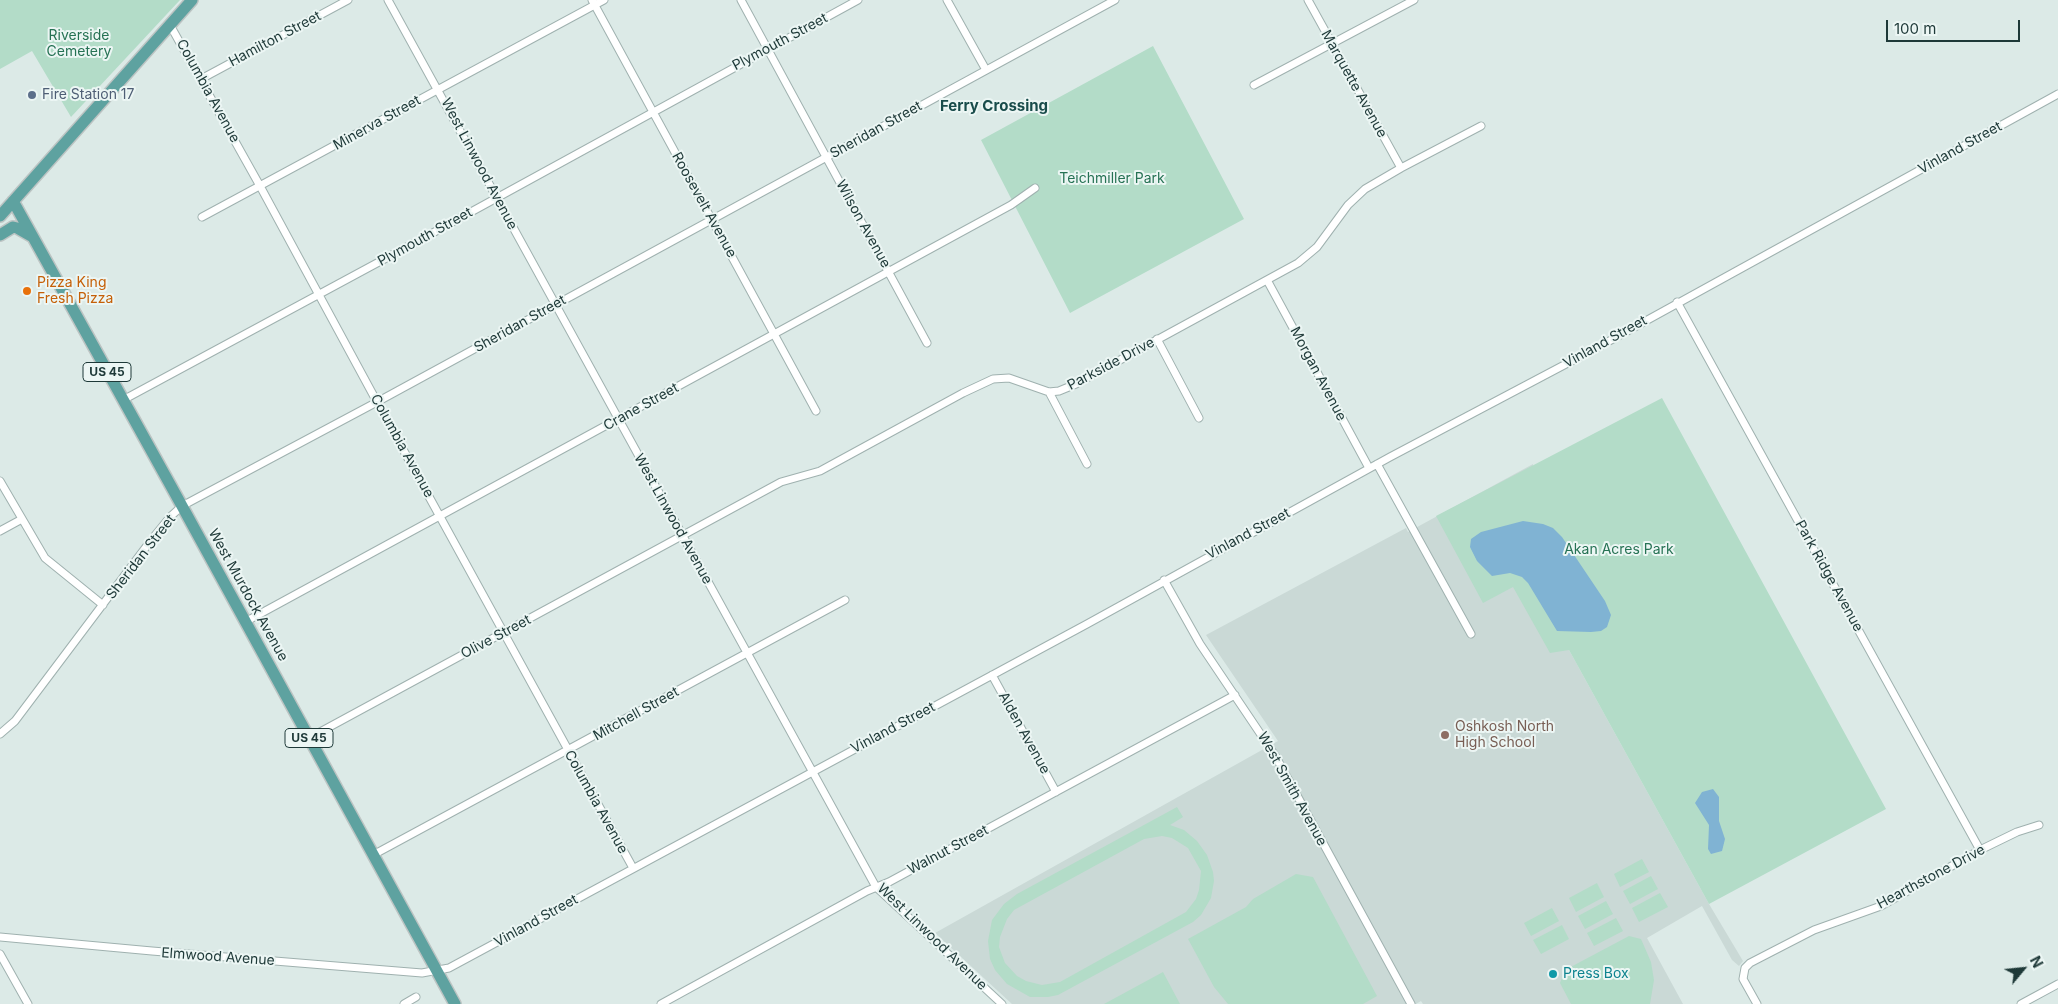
<!DOCTYPE html>
<html>
<head>
<meta charset="utf-8">
<style>
  body { margin:0 }
  #map { position:relative; width:2058px; height:1004px; overflow:hidden; background:#dceae7; font-family:Inter,sans-serif }
  canvas { display:block }
  .north { position:absolute; left:1998px; top:944px; width:50px; height:50px; -webkit-text-stroke:4px #ecf6f4; paint-order:stroke; rotate:62deg; font-size:14px; font-weight:700; line-height:20px; text-align:center; color:#1e3938 }
  .north::after { content:''; display:block; margin:auto; width:18px; height:22px; background:#1e3938; clip-path:polygon(50% 0,100% 100%,50% 72%,0 100%) }
  .scale { position:absolute; left:1886px; top:20px; width:134px; height:22px; box-sizing:border-box; border:2px solid #1e3938; border-top:0; padding-left:6px; font-size:15px; line-height:18px; white-space:nowrap; color:#1e3938; -webkit-text-stroke:4px #ecf6f4; paint-order:stroke }
</style>
</head>
<body>
<div id="map">
<canvas width="2058" height="1004"></canvas>
<div class="north">N</div>
<div class="scale">100 m</div>
</div>
<script>
const ctx = document.querySelector('canvas').getContext('2d');
ctx.lineJoin = 'round';
function fill(path, color) {
  ctx.fillStyle = color;
  ctx.fill(path, 'evenodd');
}
function poly(rows) {
  const path = new Path2D();
  for (const r of rows) {
    path.moveTo(r[0], r[1]);
    for (let i = 2; i < r.length; i += 2) path.lineTo(r[i], r[i + 1]);
  }
  return path;
}
function trace(path, color, width, dash) {
  ctx.strokeStyle = color;
  ctx.lineWidth = width;
  ctx.lineCap = dash ? 'butt' : 'round';
  ctx.setLineDash(dash || []);
  ctx.stroke(path);
}
function write(font, color, halo, rows, align = 'center') {
  ctx.font = font + ' Inter,sans-serif';
  ctx.lineWidth = 4;
  ctx.setLineDash([]);
  ctx.textBaseline = 'middle';
  ctx.strokeStyle = halo;
  ctx.fillStyle = color;
  for (const [text, x, y, turn = 0] of rows) {
    ctx.save();
    ctx.translate(x, y);
    ctx.rotate((+turn || 0) * Math.PI / 180);
    ctx.textAlign = isNaN(turn) ? turn : align;
    if (halo) ctx.strokeText(text, 0, 0);
    ctx.fillText(text, 0, 0);
    ctx.restore();
  }
}
fill(poly([
  [1533,464,1569,650,1709,904,1743,961,1739,966,1732,960,1702,906,1647,938,1683,1004,1423,1004,1421,1001,1416,1004,1012,1004,935,933,1278,741,1206,635,1406,528,1408,532]
]), '#cad9d6');
fill(poly([
  [0,0,180,0,71,117,32,51,0,69],
  [1153,46,1244,219,1070,313,981,140],
  [1662,398,1886,809,1709,904,1569,650,1550,653,1513,587,1483,603,1436,516],
  [1177,807,1183,817,1170,825,1184,830,1197,841,1207,855,1213,872,1214,881,1211,898,1201,915,1193,922,1058,995,1048,997,1030,997,1007,984,995,970,990,959,988,941,992,920,1004,904,1017,894],
  [1162,836,1172,838,1188,848,1201,871,1199,890,1196,899,1186,912,1060,982,1042,985,1026,981,1017,976,1005,963,999,947,1000,937,1007,919,1014,910,1144,839],
  [1642,859,1649,872,1620,887,1614,874],
  [1296,874,1313,877,1377,996,1363,1004,1228,1004,1214,987,1188,939,1246,907,1253,899],
  [1651,876,1658,889,1630,904,1623,891],
  [1597,883,1604,897,1576,912,1569,898],
  [1660,893,1668,907,1639,922,1632,908],
  [1606,901,1613,914,1585,929,1578,916],
  [1552,908,1559,921,1531,936,1524,923],
  [1616,918,1623,931,1594,946,1587,933],
  [1562,925,1569,939,1541,954,1533,940],
  [1629,936,1641,939,1651,962,1654,980,1650,1004,1571,1004,1560,983,1565,970],
  [1163,972,1180,1004,1104,1004]
]), '#b3dcc8');
fill(poly([
  [1523,521,1543,524,1553,528,1562,537,1605,601,1611,615,1607,627,1601,631,1591,632,1557,631,1528,583,1522,577,1510,573,1492,576,1477,561,1470,547,1471,539,1481,532],
  [1713,789,1719,797,1719,821,1725,839,1722,851,1711,854,1708,849,1709,825,1695,803,1702,792]
]), '#80b3d3');
const street = poly([
  [388,0,876,887,1002,1004],
  [592,0,816,411],
  [741,0,927,343],
  [947,0,986,70],
  [1308,0,1401,168],
  [170,25,260,186,377,402,633,868],
  [201,79,348,0],
  [1254,85,1414,0],
  [202,217,604,0],
  [1267,280,1369,468],
  [1677,302,1980,850],
  [1157,339,1199,418],
  [1049,392,1087,464],
  [123,400,429,235,858,0],
  [1377,464,1471,634],
  [0,481,45,558,103,605],
  [0,531,22,519],
  [1164,580,1200,644,1276,757,1411,1004],
  [245,622,1011,205,1035,188],
  [992,675,1056,792],
  [0,734,15,721,152,539,170,517,182,506,377,402,1115,0],
  [309,738,781,482,820,471,963,393,993,379,1009,378,1049,392,1059,391,1076,384,1298,263,1317,247,1348,205,1365,189,1401,168,1481,126],
  [373,855,845,600],
  [0,937,152,951,422,973,449,968,1087,624,1390,457,1602,345,2058,94],
  [0,954,28,1004],
  [404,1004,416,997],
  [661,1004,867,891,889,882,1235,695],
  [1757,1004,1743,979,1745,968,1750,963,1814,930,1881,906,1980,850,2017,832,2039,825],
  [2021,1004,2058,984]
]);
const primary = poly([
  [13,201,182,506,455,1004],
  [0,216,192,0],
  [0,235,13,227,17,228,31,236]
]);
trace(street, '#9fb1af', 9);
trace(primary, '#bcc4c3', 14);
trace(street, '#fff', 7);
trace(primary, '#5ea2a0', 11);
for (const [x, y, r, color] of [
  [32,95,5,"#5c6f8a"],
  [27,291,5,"#e8710a"],
  [1445,735,5,"#8d6e63"],
  [1553,974,5,"#0f9aa8"]
]) {
  const dot = new Path2D();
  dot.arc(x, y, r, 0, 2 * Math.PI);
  ctx.fillStyle = color;
  ctx.fill(dot);
  trace(dot, '#ecf6f4', 2);
}
for (const [x, y, w] of [
  [107,372,48],
  [309,738,48]
]) {
  const box = new Path2D();
  box.roundRect(x - w / 2, y - 9.5, w, 19, 4);
  ctx.fillStyle = '#ecf6f4';
  ctx.fill(box);
  trace(box, '#1e3938', 1);
}
write('bold 12px', '#1e3938', null, [
  ["US 45",107,372],
  ["US 45",309,738]
]);
write('14px', '#267254', '#ecf6f4', [
  ["Riverside",79,36],
  ["Cemetery",79,52],
  ["Teichmiller Park",1112,179],
  ["Akan Acres Park",1619,550]
]);
write('14px', '#1e3938', '#ecf6f4', [
  ["Hamilton Street",275,39,-28],
  ["Plymouth Street",780,42,-28],
  ["Marquette Avenue",1354,84,61],
  ["Columbia Avenue",208,91,61],
  ["Minerva Street",377,123,-29],
  ["Sheridan Street",876,130,-29],
  ["Vinland Street",1960,148,-29],
  ["West Linwood Avenue",479,164,62],
  ["Roosevelt Avenue",704,205,61],
  ["Wilson Avenue",863,224,61],
  ["Plymouth Street",425,237,-29],
  ["Sheridan Street",520,324,-29],
  ["Vinland Street",1605,342,-29],
  ["Parkside Drive",1111,364,-28],
  ["Morgan Avenue",1318,374,62],
  ["Crane Street",641,407,-29],
  ["Columbia Avenue",402,446,61],
  ["West Linwood Avenue",673,519,61],
  ["Vinland Street",1248,534,-28],
  ["Sheridan Street",141,557,-52],
  ["Park Ridge Avenue",1829,576,61],
  ["West Murdock Avenue",248,595,61],
  ["Olive Street",496,637,-28],
  ["Mitchell Street",636,714,-29],
  ["Vinland Street",893,728,-28],
  ["Alden Avenue",1024,733,61],
  ["West Smith Avenue",1292,789,61],
  ["Columbia Avenue",596,802,61],
  ["Walnut Street",948,850,-28],
  ["Hearthstone Drive",1931,877,-28],
  ["Vinland Street",536,921,-29],
  ["West Linwood Avenue",932,937,44],
  ["Elmwood Avenue",218,957,4]
]);
write('14px', '#4e5e75', '#ecf6f4', [
  ["Fire Station 17",42,95]
], 'left');
write('14px', '#c56008', '#ecf6f4', [
  ["Pizza King",37,283],
  ["Fresh Pizza",37,299]
], 'left');
write('14px', '#785e54', '#ecf6f4', [
  ["Oshkosh North",1455,727],
  ["High School",1455,743]
], 'left');
write('14px', '#0d838f', '#ecf6f4', [
  ["Press Box",1563,974]
], 'left');
write('bold 15px', '#194c4b', '#ecf6f4', [
  ["Ferry Crossing",994,106]
]);
</script>
</body>
</html>
